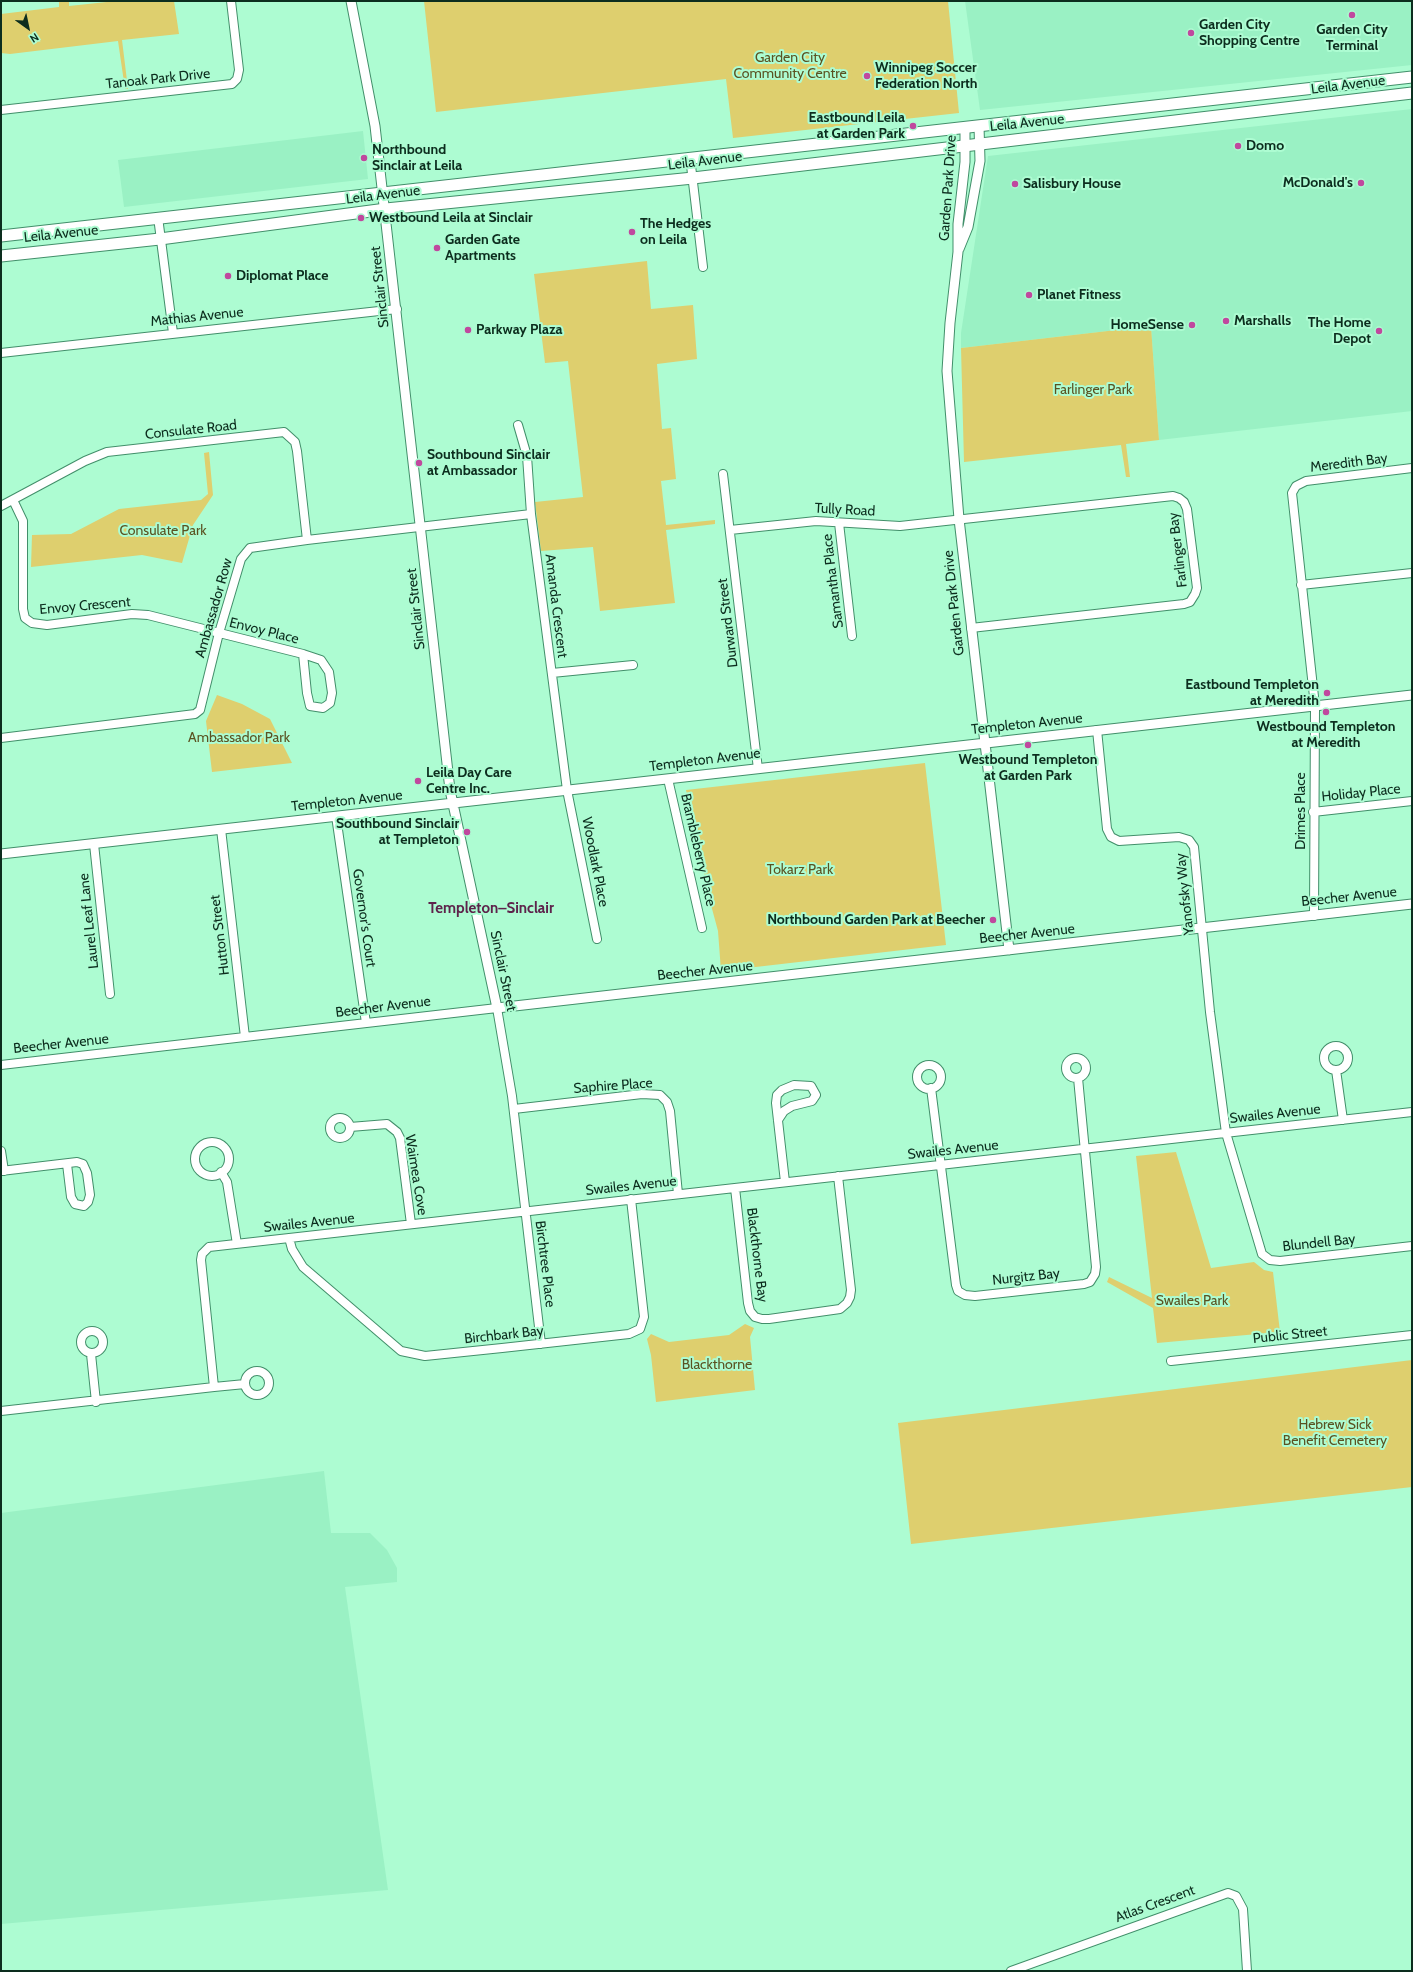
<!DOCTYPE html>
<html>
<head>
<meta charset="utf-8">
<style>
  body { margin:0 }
  #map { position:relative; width:1413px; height:1972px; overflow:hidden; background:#adfcd2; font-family:Cabin,sans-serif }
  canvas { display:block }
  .frame { position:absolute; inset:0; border:2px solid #0c2d1e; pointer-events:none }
  .north { position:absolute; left:8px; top:8px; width:40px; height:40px; -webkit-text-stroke:3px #adfcd2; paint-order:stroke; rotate:147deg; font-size:11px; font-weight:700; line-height:16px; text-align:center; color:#0c2d1e }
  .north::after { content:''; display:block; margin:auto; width:14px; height:18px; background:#0c2d1e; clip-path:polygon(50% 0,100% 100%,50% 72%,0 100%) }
</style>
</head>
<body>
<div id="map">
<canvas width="1413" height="1972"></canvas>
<div class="frame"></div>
<div class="north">N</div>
</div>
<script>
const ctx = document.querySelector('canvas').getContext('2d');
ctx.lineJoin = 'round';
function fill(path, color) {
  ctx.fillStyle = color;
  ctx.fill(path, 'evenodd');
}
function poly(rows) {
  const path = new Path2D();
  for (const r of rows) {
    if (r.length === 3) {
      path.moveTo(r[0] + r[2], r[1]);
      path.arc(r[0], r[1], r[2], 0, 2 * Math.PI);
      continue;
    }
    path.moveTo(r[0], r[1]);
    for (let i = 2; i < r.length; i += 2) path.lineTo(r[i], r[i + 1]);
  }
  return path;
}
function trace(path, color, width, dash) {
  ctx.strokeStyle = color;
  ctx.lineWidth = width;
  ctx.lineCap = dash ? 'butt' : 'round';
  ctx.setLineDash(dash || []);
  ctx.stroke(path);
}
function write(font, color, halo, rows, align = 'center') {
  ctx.font = font + ' Cabin,sans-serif';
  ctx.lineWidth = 4;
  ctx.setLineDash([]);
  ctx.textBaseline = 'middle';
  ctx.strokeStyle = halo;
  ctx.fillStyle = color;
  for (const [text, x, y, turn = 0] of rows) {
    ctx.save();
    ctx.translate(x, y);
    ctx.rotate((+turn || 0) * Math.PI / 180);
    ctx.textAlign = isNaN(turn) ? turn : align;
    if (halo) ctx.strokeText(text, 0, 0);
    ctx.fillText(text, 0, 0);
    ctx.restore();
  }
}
fill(poly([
  [965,1,1412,1,1412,65,980,110],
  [1412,109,1412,411,1159,440,1151,326,961,348,961,333,988,156],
  [363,131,368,179,124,207,118,160],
  [324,1471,331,1533,370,1533,387,1550,397,1568,397,1582,345,1587,388,1890,1,1924,1,1513]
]), '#9af1c4');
fill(poly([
  [59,1,69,1,69,6,116,1,174,1,179,34,122,40,128,89,125,89,118,41,10,54,1,53,1,14,59,7],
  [424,1,948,1,959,113,733,138,726,79,436,112],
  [647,261,651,309,693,305,697,359,657,364,662,429,671,428,676,479,661,481,666,525,715,520,715,524,666,530,675,603,600,611,593,547,541,551,535,502,583,497,568,361,545,363,534,274],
  [1151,326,1159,440,1126,444,1130,477,1126,477,1121,445,964,462,961,348],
  [209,452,213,495,193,525,182,563,142,555,31,567,32,535,71,534,119,509,201,500,208,494,204,453],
  [217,695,242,704,270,719,292,763,212,772,206,721],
  [925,763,946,945,721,971,718,931,711,905,686,790],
  [1176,1152,1211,1268,1254,1262,1264,1270,1273,1272,1280,1332,1157,1343,1153,1308,1107,1282,1109,1277,1152,1298,1136,1156],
  [745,1324,754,1328,750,1337,755,1390,656,1402,651,1355,647,1339,651,1334,669,1342,729,1335],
  [1412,1360,1412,1487,911,1544,898,1423]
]), '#decf6e');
const minor = poly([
  [1,110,232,84,237,79,239,70,231,1],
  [690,157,703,267],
  [158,217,173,333],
  [1,353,397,309],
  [518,425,527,456,531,514,567,790,597,939],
  [723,474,758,769],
  [13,500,23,521,23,609,25,618,32,623,47,625,132,614,148,615,303,654,321,660,329,672,332,693,330,703,323,708,310,706,307,693,303,654],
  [1,506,85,461,107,452,284,432,295,442,297,451,307,540],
  [839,523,852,636],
  [730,530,816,521,900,526,1173,496,1179,498,1184,502,1187,509,1197,588,1195,594,1190,602,1184,604,971,628],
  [1301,585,1412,573],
  [552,673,633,665],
  [1097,730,1106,819,1107,829,1111,837,1119,841,1179,837,1189,840,1194,847,1210,1012,1226,1133,1262,1254,1270,1260,1280,1261,1412,1246],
  [1,738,195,714,200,710,219,633,241,559,250,548,307,540,531,514],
  [668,779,702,928],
  [1313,812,1412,801],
  [336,816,366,1023],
  [221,829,245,1037],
  [94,844,110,994],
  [1314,916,1315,706,1292,493,1296,486,1306,481,1412,468],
  [1336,1058,12],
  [1076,1068,10],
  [1,1065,497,1008,512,1096,541,1344],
  [929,1077,12],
  [1336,1070,1343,1120],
  [931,1088,956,1285,958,1291,965,1295,975,1296,1084,1284,1090,1282,1095,1274,1096,1267,1078,1078],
  [514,1109,642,1094,660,1095,667,1102,670,1111,678,1194],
  [340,1128,10],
  [778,1120,784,1111,792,1106,812,1101,816,1095,811,1086,794,1085,782,1090,777,1095,776,1103,785,1182],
  [350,1127,387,1124,397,1132,400,1138,411,1224],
  [212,1159,17],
  [1,1151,4,1171],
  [1,1171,77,1162,83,1164,87,1173,90,1195,88,1202,84,1206,75,1204,71,1197,67,1164],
  [221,1172,227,1182,237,1244],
  [735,1188,748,1303,750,1311,755,1317,762,1319,769,1319,840,1309,847,1303,850,1297,851,1290,838,1176],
  [289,1238,292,1249,303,1267,401,1351,425,1356,502,1348,629,1334,640,1329,644,1317,631,1199],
  [92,1342,11],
  [91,1354,96,1402],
  [1171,1361,1412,1335],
  [257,1383,12],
  [214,1387,245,1384],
  [1,1411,214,1387,201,1260,202,1254,209,1247,1412,1112],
  [1011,1971,1228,1893,1236,1896,1243,1909,1247,1971]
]);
const tertiary = poly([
  [351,1,375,126,450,790,497,1008,1412,904],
  [965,127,965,162,958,224,958,252,950,323,947,371,959,519,1009,950],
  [959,249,968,227,980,161,979,126],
  [1,854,1412,695]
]);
const secondary = poly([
  [1,236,1412,77],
  [1,256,160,239,386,209,693,178,1412,93]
]);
trace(minor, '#428f6a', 10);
trace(tertiary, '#428f6a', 11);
trace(secondary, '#428f6a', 13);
trace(minor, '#fff', 8);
trace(tertiary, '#fff', 9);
trace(secondary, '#fff', 11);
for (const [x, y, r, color] of [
  [1352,15,4,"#c0489e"],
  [1191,33,4,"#c0489e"],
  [867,76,4,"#c0489e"],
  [913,126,4,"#c0489e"],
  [1238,146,4,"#c0489e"],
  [364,158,4,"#c0489e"],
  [1361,183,4,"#c0489e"],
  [1015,184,4,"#c0489e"],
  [361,218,4,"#c0489e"],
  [632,232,4,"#c0489e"],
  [437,248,4,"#c0489e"],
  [228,276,4,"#c0489e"],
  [1029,295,4,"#c0489e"],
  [1226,321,4,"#c0489e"],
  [1192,325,4,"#c0489e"],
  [468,330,4,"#c0489e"],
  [1379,331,4,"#c0489e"],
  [419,463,4,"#c0489e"],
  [1327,693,4,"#c0489e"],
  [1326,712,4,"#c0489e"],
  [1028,745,4,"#c0489e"],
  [418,781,4,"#c0489e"],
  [467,832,4,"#c0489e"],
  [993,920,4,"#c0489e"]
]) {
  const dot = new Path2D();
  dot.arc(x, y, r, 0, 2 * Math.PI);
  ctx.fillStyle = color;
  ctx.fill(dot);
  trace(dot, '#adfcd2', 1.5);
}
write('bold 14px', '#0c2d1e', '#adfcd2', [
  ["Garden City",1199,25],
  ["Shopping Centre",1199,41],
  ["Garden City",1352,30,"center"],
  ["Terminal",1352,46,"center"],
  ["Winnipeg Soccer",875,68],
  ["Federation North",875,84],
  ["Eastbound Leila",905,118,"right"],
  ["at Garden Park",905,134,"right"],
  ["Domo",1246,146],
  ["Northbound",372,150],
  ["Sinclair at Leila",372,166],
  ["McDonald's",1353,183,"right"],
  ["Salisbury House",1023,184],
  ["Westbound Leila at Sinclair",369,218],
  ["The Hedges",640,224],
  ["on Leila",640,240],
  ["Garden Gate",445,240],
  ["Apartments",445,256],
  ["Diplomat Place",236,276],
  ["Planet Fitness",1037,295],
  ["Marshalls",1234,321],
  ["The Home",1371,323,"right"],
  ["Depot",1371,339,"right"],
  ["HomeSense",1184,325,"right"],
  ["Parkway Plaza",476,330],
  ["Southbound Sinclair",427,455],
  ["at Ambassador",427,471],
  ["Eastbound Templeton",1319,685,"right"],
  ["at Meredith",1319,701,"right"],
  ["Westbound Templeton",1326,727,"center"],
  ["at Meredith",1326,743,"center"],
  ["Westbound Templeton",1028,760,"center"],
  ["at Garden Park",1028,776,"center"],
  ["Leila Day Care",426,773],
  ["Centre Inc.",426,789],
  ["Southbound Sinclair",459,824,"right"],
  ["at Templeton",459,840,"right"],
  ["Northbound Garden Park at Beecher",985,920,"right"]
], 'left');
write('14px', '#5a5221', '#adfcd2', [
  ["Garden City",790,58],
  ["Community Centre",790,74],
  ["Farlinger Park",1093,390],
  ["Consulate Park",163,531],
  ["Ambassador Park",239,738],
  ["Tokarz Park",800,870],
  ["Swailes Park",1192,1301],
  ["Blackthorne",717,1365],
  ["Hebrew Sick",1335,1425],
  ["Benefit Cemetery",1335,1441]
]);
write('14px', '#0c2d1e', '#adfcd2', [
  ["Tanoak Park Drive",158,79,-6],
  ["Leila Avenue",1348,85,-7],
  ["Leila Avenue",1027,123,-6],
  ["Leila Avenue",705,161,-7],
  ["Garden Park Drive",948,188,-86],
  ["Leila Avenue",383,195,-7],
  ["Leila Avenue",61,234,-6],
  ["Sinclair Street",380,287,-96],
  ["Mathias Avenue",197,317,-6],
  ["Consulate Road",191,430,-6],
  ["Meredith Bay",1349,463,-7],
  ["Tully Road",845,510,3],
  ["Farlinger Bay",1178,550,-97],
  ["Samantha Place",833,581,-97],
  ["Garden Park Drive",954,603,-96],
  ["Envoy Crescent",85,606,-5],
  ["Amanda Crescent",556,606,83],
  ["Ambassador Row",214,608,-74],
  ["Sinclair Street",416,609,-96],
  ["Durward Street",728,623,-97],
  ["Envoy Place",264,631,14],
  ["Templeton Avenue",1027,724,-6],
  ["Templeton Avenue",705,760,-7],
  ["Holiday Place",1361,793,-6],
  ["Templeton Avenue",347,801,-6],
  ["Drimes Place",1301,811,-90],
  ["Brambleberry Place",698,850,77],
  ["Woodlark Place",595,862,79],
  ["Yanofsky Way",1185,894,-96],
  ["Beecher Avenue",1349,897,-6],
  ["Governor's Court",364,918,82],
  ["Laurel Leaf Lane",89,921,-96],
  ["Beecher Avenue",1027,934,-6],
  ["Hutton Street",220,935,-97],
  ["Sinclair Street",503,971,78],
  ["Beecher Avenue",705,971,-6],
  ["Beecher Avenue",383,1007,-7],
  ["Beecher Avenue",61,1044,-6],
  ["Saphire Place",613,1086,-4],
  ["Swailes Avenue",1275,1114,-6],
  ["Swailes Avenue",953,1150,-6],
  ["Waimea Cove",416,1175,81],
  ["Swailes Avenue",631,1186,-6],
  ["Swailes Avenue",309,1223,-6],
  ["Blundell Bay",1319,1243,-6],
  ["Blackthorne Bay",757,1255,83],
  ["Birchtree Place",545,1264,83],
  ["Nurgitz Bay",1026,1277,-6],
  ["Birchbark Bay",504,1335,-6],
  ["Public Street",1290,1335,-6],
  ["Atlas Crescent",1155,1904,-20]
]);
write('bold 15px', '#5d234b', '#adfcd2', [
  ["Templeton–Sinclair",491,909]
]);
</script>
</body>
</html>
